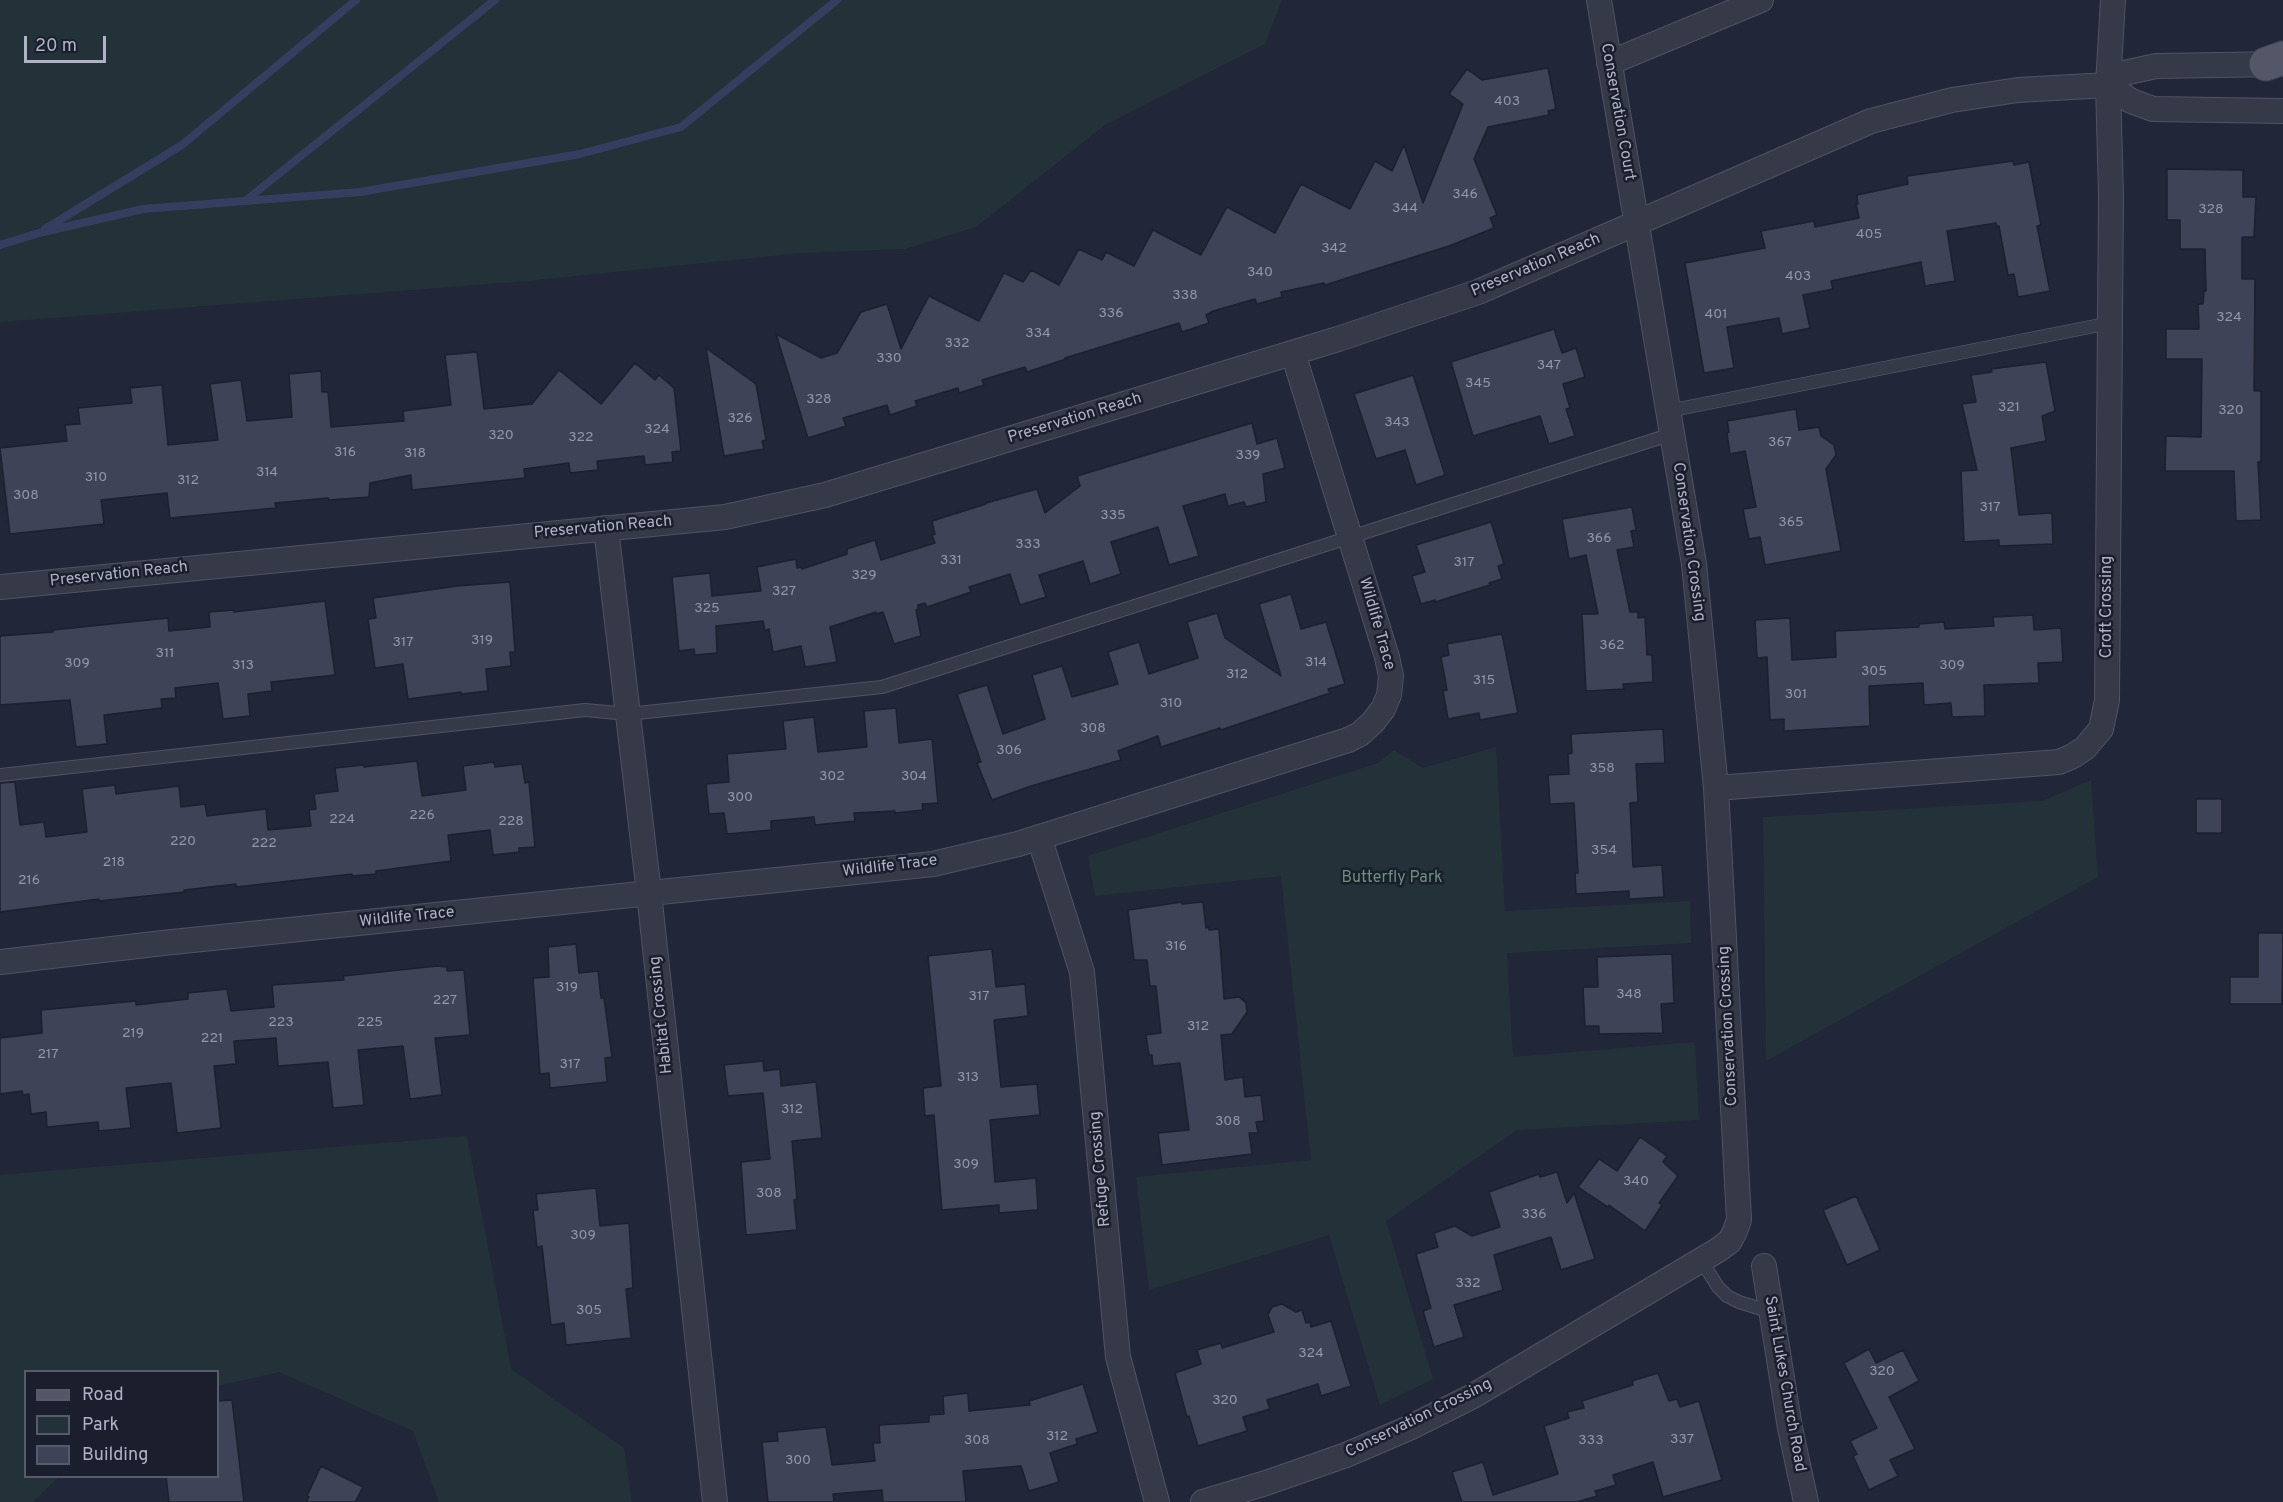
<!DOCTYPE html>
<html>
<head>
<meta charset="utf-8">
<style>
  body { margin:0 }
  #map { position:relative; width:2283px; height:1502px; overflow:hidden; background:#212638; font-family:Overpass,sans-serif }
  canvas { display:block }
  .legend { position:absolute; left:24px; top:1370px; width:195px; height:108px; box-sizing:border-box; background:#1a1e2d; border:2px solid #565a6a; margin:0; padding:8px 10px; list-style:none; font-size:18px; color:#b0b3c5 }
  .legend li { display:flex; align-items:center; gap:12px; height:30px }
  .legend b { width:30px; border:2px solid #565a6a }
  .scale { position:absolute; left:24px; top:36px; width:82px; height:27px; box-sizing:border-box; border:3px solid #b0b3c5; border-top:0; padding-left:8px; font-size:18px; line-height:21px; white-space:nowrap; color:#b0b3c5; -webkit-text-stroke:4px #1a1e2d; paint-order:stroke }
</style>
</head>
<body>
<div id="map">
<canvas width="2283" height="1502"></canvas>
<ul class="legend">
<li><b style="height:8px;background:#535768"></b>Road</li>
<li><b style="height:16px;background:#233239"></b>Park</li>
<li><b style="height:16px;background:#3e4358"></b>Building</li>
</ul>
<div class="scale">20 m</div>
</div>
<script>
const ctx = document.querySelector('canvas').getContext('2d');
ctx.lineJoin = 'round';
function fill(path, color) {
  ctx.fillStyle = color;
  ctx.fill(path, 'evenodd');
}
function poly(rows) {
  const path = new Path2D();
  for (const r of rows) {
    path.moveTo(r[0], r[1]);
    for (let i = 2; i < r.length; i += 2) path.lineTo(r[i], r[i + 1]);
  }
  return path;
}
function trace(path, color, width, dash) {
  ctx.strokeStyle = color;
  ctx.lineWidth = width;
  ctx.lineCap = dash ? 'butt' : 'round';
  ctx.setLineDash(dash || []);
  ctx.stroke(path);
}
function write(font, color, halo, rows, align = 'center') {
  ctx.font = font + ' Overpass,sans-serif';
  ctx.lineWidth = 5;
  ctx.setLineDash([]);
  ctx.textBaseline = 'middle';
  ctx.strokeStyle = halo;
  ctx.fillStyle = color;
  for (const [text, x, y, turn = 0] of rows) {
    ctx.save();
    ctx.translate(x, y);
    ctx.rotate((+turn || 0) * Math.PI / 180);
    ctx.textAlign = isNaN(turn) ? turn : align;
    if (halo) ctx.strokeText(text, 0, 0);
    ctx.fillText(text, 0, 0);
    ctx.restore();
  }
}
fill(poly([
  [0,0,1282,0,1265,44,1105,125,976,227,905,249,801,253,527,281,0,322],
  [1496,747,1505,911,1690,901,1691,943,1507,953,1513,1057,1695,1042,1699,1120,1517,1130,1386,1221,1433,1379,1380,1405,1329,1235,1149,1290,1136,1177,1311,1160,1281,876,1095,896,1088,856,1378,763,1394,750,1423,768],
  [2091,780,2098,877,1766,1061,1763,817,2042,801],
  [467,1136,511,1369,624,1448,632,1502,439,1502,413,1431,279,1372,218,1386,218,1372,26,1372,26,1476,59,1477,33,1502,0,1502,0,1175]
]), '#233239');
trace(poly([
  [245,201,495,0],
  [45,229,182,145,356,0],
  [0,245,39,233,143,209,360,192,580,154,681,127,837,0]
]), '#363e5f', 8);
const building = poly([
  [1548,68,1556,109,1548,111,1549,115,1488,127,1474,159,1497,215,1490,218,1494,228,1449,246,1325,285,1324,283,1281,292,1282,297,1257,304,1255,299,1213,311,1206,315,1209,323,1182,332,1179,323,1065,358,1066,359,1027,372,1025,367,982,380,984,385,959,393,958,388,915,401,917,406,890,415,887,405,843,418,846,426,808,438,776,334,821,358,837,353,861,312,887,304,901,349,929,296,979,321,1004,273,1023,282,1031,270,1059,285,1079,249,1102,260,1106,252,1134,266,1153,230,1201,255,1227,207,1275,233,1301,184,1350,209,1375,161,1392,171,1404,145,1423,203,1463,104,1449,94,1467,69,1482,80,1548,68],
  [2013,161,2014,165,2029,162,2041,225,2037,226,2050,291,2018,297,2014,274,2008,275,1999,226,1997,227,1996,223,1947,231,1955,281,1925,286,1921,262,1831,281,1833,289,1803,295,1810,328,1782,334,1779,318,1727,327,1734,368,1704,373,1685,263,1765,248,1761,231,1814,221,1815,227,1859,218,1856,204,1858,204,1857,195,1908,184,1907,176,2013,161],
  [2167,169,2243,170,2243,197,2256,197,2254,237,2242,237,2242,279,2255,279,2254,391,2261,391,2261,462,2258,462,2261,520,2236,521,2234,471,2165,471,2166,436,2201,437,2202,359,2166,359,2166,329,2199,329,2198,304,2203,304,2204,291,2206,291,2205,249,2180,249,2180,220,2167,220,2167,169],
  [1554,329,1562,353,1576,348,1585,377,1563,384,1570,408,1566,409,1575,436,1549,444,1540,416,1473,436,1451,362,1554,329],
  [706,348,756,384,766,440,762,441,764,449,724,456,706,348],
  [477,352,484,409,532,404,559,370,601,404,635,363,655,380,659,375,674,388,681,451,672,452,673,462,645,465,644,456,597,461,598,470,570,473,569,463,524,469,525,478,412,490,411,475,370,483,369,497,329,500,328,498,275,503,276,508,170,518,167,493,101,500,104,524,10,534,0,448,67,441,65,425,80,424,78,408,132,403,130,388,162,385,168,445,218,440,210,384,241,380,247,421,292,417,289,374,321,371,322,392,328,392,331,427,404,421,403,411,451,405,445,355,477,352],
  [2046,362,2055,411,2042,416,2046,441,2011,448,2019,515,2052,513,2053,544,1999,546,1999,540,1964,542,1961,471,1977,470,1962,404,1976,402,1971,375,1992,372,1991,369,2046,362],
  [1413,375,1445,475,1416,485,1405,450,1376,459,1354,394,1413,375],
  [1796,409,1799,430,1819,427,1821,436,1834,445,1836,455,1826,469,1841,551,1765,565,1760,537,1749,539,1743,509,1756,507,1745,451,1730,454,1727,433,1729,432,1727,421,1796,409],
  [1252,423,1257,444,1277,438,1285,468,1263,474,1266,502,1246,507,1244,502,1228,506,1225,494,1183,506,1199,556,1169,565,1158,527,1111,542,1121,574,1090,584,1083,561,1039,575,1046,597,1020,605,1010,574,969,587,971,592,927,607,925,603,918,605,918,609,916,610,921,636,894,644,883,612,876,614,876,612,830,627,837,662,805,667,801,646,773,652,769,629,765,631,763,621,716,626,717,653,695,655,694,649,679,651,672,577,710,573,712,596,761,591,757,567,796,559,797,568,801,567,802,569,847,554,847,549,875,540,881,560,935,543,932,535,935,534,932,521,986,504,986,503,1037,489,1045,513,1080,486,1077,476,1252,423],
  [1632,507,1636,530,1631,531,1634,547,1617,550,1630,612,1638,612,1638,618,1645,617,1647,655,1652,655,1653,682,1623,684,1624,689,1586,691,1582,614,1598,614,1586,555,1569,559,1562,519,1632,507],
  [1491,522,1504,564,1498,566,1502,579,1489,583,1490,585,1435,602,1435,600,1421,604,1412,576,1425,572,1416,545,1491,522],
  [510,582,515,652,510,652,511,666,486,669,488,691,461,694,461,692,408,699,403,664,375,668,368,619,376,618,373,598,457,586,510,582],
  [1291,594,1301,629,1326,622,1345,684,1328,689,1330,693,1221,730,1220,728,1161,747,1158,736,1118,751,1121,760,1031,786,992,800,977,763,981,762,957,694,987,685,1003,734,1045,719,1032,675,1062,666,1072,697,1118,684,1108,652,1139,642,1149,674,1198,658,1187,622,1217,613,1225,638,1281,676,1259,604,1291,594],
  [325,601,335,675,271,682,272,691,248,694,250,716,223,719,218,683,175,688,176,698,161,699,162,708,104,715,107,744,76,747,70,700,0,705,0,636,53,632,53,630,168,618,169,631,210,627,209,612,234,610,234,612,325,601],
  [2033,615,2034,630,2061,628,2063,662,2038,663,2039,683,1984,685,1985,716,1952,717,1951,703,1924,705,1923,683,1869,686,1870,726,1784,731,1784,719,1770,720,1767,657,1757,658,1755,620,1790,618,1792,660,1836,657,1835,631,1919,627,1919,624,1944,622,1945,629,1994,626,1993,617,2033,615],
  [1502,634,1518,713,1480,720,1479,713,1448,719,1443,691,1447,690,1441,657,1449,655,1447,644,1502,634],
  [896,708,899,743,932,739,938,803,922,804,923,810,895,813,895,811,854,813,855,821,815,825,814,817,771,821,771,830,727,834,724,813,709,814,706,784,729,782,727,754,786,749,783,721,814,717,818,752,867,747,864,711,896,708],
  [1663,729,1665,763,1636,764,1638,802,1630,803,1633,867,1662,865,1664,897,1629,899,1629,891,1576,894,1575,873,1578,873,1574,803,1550,804,1548,775,1569,774,1568,754,1572,753,1571,734,1663,729],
  [417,761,422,796,466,790,463,766,494,762,495,767,522,764,525,783,529,782,535,847,519,848,519,852,493,855,490,830,448,835,451,861,376,871,376,874,352,876,352,874,236,887,236,884,184,890,185,892,99,901,99,899,0,912,0,783,15,782,20,825,44,822,46,837,87,832,82,789,115,785,116,794,179,786,181,807,205,804,207,816,266,809,268,830,311,826,309,810,316,809,314,794,338,791,335,768,363,765,364,767,417,761],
  [2196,799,2222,799,2222,833,2196,833,2196,799],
  [1182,902,1182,904,1203,902,1206,928,1209,927,1209,930,1219,929,1224,999,1239,997,1246,1003,1247,1012,1232,1034,1221,1035,1225,1080,1243,1077,1245,1097,1261,1095,1264,1121,1256,1122,1258,1133,1249,1133,1252,1154,1162,1165,1158,1133,1189,1130,1180,1063,1153,1066,1152,1055,1149,1055,1146,1035,1161,1033,1156,986,1150,986,1147,960,1134,960,1128,910,1182,902],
  [2258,933,2283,933,2282,1004,2230,1004,2230,977,2258,977,2258,933],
  [576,944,579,973,598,971,601,998,604,998,612,1057,605,1058,607,1082,550,1088,549,1073,540,1074,533,978,549,977,548,947,576,944],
  [992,949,996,987,1025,984,1028,1016,994,1020,1001,1087,1037,1084,1040,1115,990,1120,995,1182,1036,1178,1038,1210,999,1213,999,1205,942,1210,934,1115,925,1116,923,1088,941,1086,928,956,992,949],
  [1672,954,1674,1003,1661,1004,1663,1033,1599,1034,1599,1026,1585,1026,1583,987,1598,987,1597,957,1672,954],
  [437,966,447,967,447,971,464,970,470,1035,435,1038,442,1095,410,1099,403,1046,358,1050,364,1105,333,1108,328,1062,278,1066,276,1038,234,1041,236,1064,214,1066,221,1128,177,1133,171,1083,126,1088,131,1128,99,1131,98,1122,47,1127,46,1112,31,1114,29,1094,23,1095,22,1091,0,1094,0,1038,42,1033,41,1010,136,1001,136,1005,188,999,188,993,227,989,231,1011,274,1007,272,985,344,980,343,976,437,966],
  [763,1061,764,1071,780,1069,781,1086,816,1082,822,1138,792,1141,797,1199,794,1200,797,1230,746,1235,741,1162,770,1159,763,1093,728,1096,724,1065,763,1061],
  [1640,1137,1667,1156,1663,1162,1678,1176,1659,1203,1662,1205,1645,1231,1609,1205,1608,1207,1578,1187,1599,1159,1617,1171,1640,1137],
  [1557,1172,1567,1203,1574,1193,1595,1259,1561,1270,1551,1237,1494,1255,1503,1290,1454,1305,1464,1337,1434,1347,1423,1311,1431,1308,1416,1254,1438,1247,1434,1233,1455,1226,1472,1236,1500,1227,1489,1192,1539,1174,1540,1177,1557,1172],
  [596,1188,600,1226,629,1223,633,1288,626,1289,631,1338,566,1345,564,1323,551,1325,542,1246,537,1247,533,1210,538,1210,536,1194,596,1188],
  [1856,1196,1880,1250,1847,1265,1823,1210,1856,1196],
  [1282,1304,1296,1312,1302,1310,1306,1323,1310,1322,1311,1327,1331,1321,1351,1386,1321,1396,1318,1384,1267,1400,1270,1409,1243,1417,1247,1431,1198,1446,1189,1416,1187,1417,1175,1373,1201,1364,1197,1350,1221,1343,1222,1348,1274,1332,1268,1315,1272,1307,1282,1304],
  [1869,1349,1876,1363,1903,1350,1919,1381,1889,1397,1915,1449,1890,1460,1898,1476,1869,1490,1853,1456,1857,1454,1850,1441,1877,1428,1844,1363,1869,1349],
  [1658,1373,1669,1401,1677,1399,1680,1407,1699,1401,1722,1480,1663,1497,1653,1462,1613,1475,1616,1485,1595,1491,1597,1496,1577,1502,1462,1502,1452,1472,1483,1462,1493,1495,1558,1474,1544,1426,1569,1418,1567,1412,1584,1408,1582,1401,1633,1385,1632,1381,1658,1373],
  [1083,1384,1098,1432,1076,1439,1077,1444,1050,1453,1059,1482,1029,1491,1021,1466,963,1471,966,1502,883,1502,882,1490,833,1494,834,1502,768,1502,762,1442,778,1441,777,1432,826,1427,832,1465,875,1461,873,1443,880,1443,879,1425,929,1422,929,1415,944,1414,943,1396,968,1393,969,1411,1030,1405,1029,1401,1083,1384],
  [232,1400,244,1502,169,1502,166,1476,218,1476,218,1401,232,1400],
  [321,1466,363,1487,355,1502,306,1502,309,1497,307,1496,321,1466]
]);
fill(building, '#3e4358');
trace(building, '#1c202f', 1.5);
const service = poly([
  [1668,411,2110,323],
  [0,775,585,710,628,714,882,687,1672,434],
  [1701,1260,1718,1287,1727,1296,1739,1302,1771,1312]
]);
const minor = poly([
  [1609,63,1761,0],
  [2283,64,2156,66,2124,73,2108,85,2131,101,2153,109,2283,111],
  [606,528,649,893,715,1502],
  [0,587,725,517,825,495,1338,339,1478,292,1871,121,1952,100,2018,90,2108,85],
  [1716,788,2059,762,2073,756,2085,748,2101,729,2107,700,2111,195,2108,85,2113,0],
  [1039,837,1082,972,1118,1357,1157,1502],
  [0,962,163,943,933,864,1018,844,1348,740,1360,734,1373,722,1383,709,1389,695,1391,676,1387,657,1293,353],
  [1764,1266,1790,1428,1806,1502],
  [1203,1502,1266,1483,1346,1455,1409,1428,1473,1396,1718,1250,1730,1241,1735,1231,1739,1220,1716,788,1694,564,1599,0]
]);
const primary = poly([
  [2266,64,2283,58]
]);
trace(service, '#505363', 14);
trace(minor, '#505363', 26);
trace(primary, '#3e4252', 35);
trace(service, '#353948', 12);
trace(minor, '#353948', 24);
trace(primary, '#535768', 33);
write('14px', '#9497aa', null, [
  ["403",1507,102],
  ["346",1465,195],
  ["344",1405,209],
  ["328",2211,210],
  ["405",1869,235],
  ["342",1334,249],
  ["340",1260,273],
  ["403",1798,277],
  ["338",1185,296],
  ["336",1111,314],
  ["401",1716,315],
  ["324",2229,318],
  ["334",1038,334],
  ["332",957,344],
  ["330",889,359],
  ["347",1549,366],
  ["345",1478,384],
  ["328",819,400],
  ["321",2009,408],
  ["320",2231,411],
  ["326",740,419],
  ["343",1397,423],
  ["324",657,430],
  ["320",501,436],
  ["322",581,438],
  ["367",1780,443],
  ["316",345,453],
  ["318",415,454],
  ["339",1248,456],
  ["314",267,473],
  ["310",96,478],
  ["312",188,481],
  ["308",26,496],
  ["317",1990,508],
  ["335",1113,516],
  ["365",1791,523],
  ["366",1599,539],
  ["333",1028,545],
  ["331",951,561],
  ["317",1464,563],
  ["329",864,576],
  ["327",784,592],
  ["325",707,609],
  ["319",482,641],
  ["317",403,643],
  ["362",1612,646],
  ["311",165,654],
  ["314",1316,663],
  ["309",77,664],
  ["313",243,666],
  ["309",1952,666],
  ["305",1874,672],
  ["312",1237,675],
  ["315",1484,681],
  ["301",1796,695],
  ["310",1171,704],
  ["308",1093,729],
  ["306",1009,751],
  ["358",1602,769],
  ["302",832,777],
  ["304",914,777],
  ["300",740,798],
  ["226",422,816],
  ["224",342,820],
  ["228",511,822],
  ["220",183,842],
  ["222",264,844],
  ["354",1604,851],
  ["218",114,863],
  ["216",29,881],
  ["316",1176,947],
  ["319",567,988],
  ["348",1629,995],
  ["317",979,997],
  ["227",445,1001],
  ["223",281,1023],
  ["225",370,1023],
  ["312",1198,1027],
  ["219",133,1034],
  ["221",212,1039],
  ["217",48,1055],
  ["317",570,1065],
  ["313",968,1078],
  ["312",792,1110],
  ["308",1228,1122],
  ["309",966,1165],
  ["340",1636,1182],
  ["308",769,1194],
  ["336",1534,1215],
  ["309",583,1236],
  ["332",1468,1284],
  ["305",589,1311],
  ["324",1311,1354],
  ["320",1882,1372],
  ["320",1225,1401],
  ["312",1057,1437],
  ["337",1682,1440],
  ["308",977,1441],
  ["333",1591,1441],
  ["300",798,1461]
]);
write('16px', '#b0b3c5', '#1a1e2d', [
  ["Conservation Court",1617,112,80],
  ["Preservation Reach",1536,266,-23],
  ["Preservation Reach",1075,419,-17],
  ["Preservation Reach",603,528,-5],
  ["Conservation Crossing",1688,542,82],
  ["Preservation Reach",119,575,-6],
  ["Croft Crossing",2108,607,-90],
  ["Wildlife Trace",1376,624,74],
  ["Wildlife Trace",890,867,-7],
  ["Wildlife Trace",407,918,-6],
  ["Habitat Crossing",662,1015,-96],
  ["Conservation Crossing",1729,1026,-93],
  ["Refuge Crossing",1101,1169,-95],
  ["Saint Lukes Church Road",1784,1384,80],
  ["Conservation Crossing",1419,1419,-26]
]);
write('16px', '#68947c', '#1a1e2d', [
  ["Butterfly Park",1392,879]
]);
</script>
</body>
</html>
